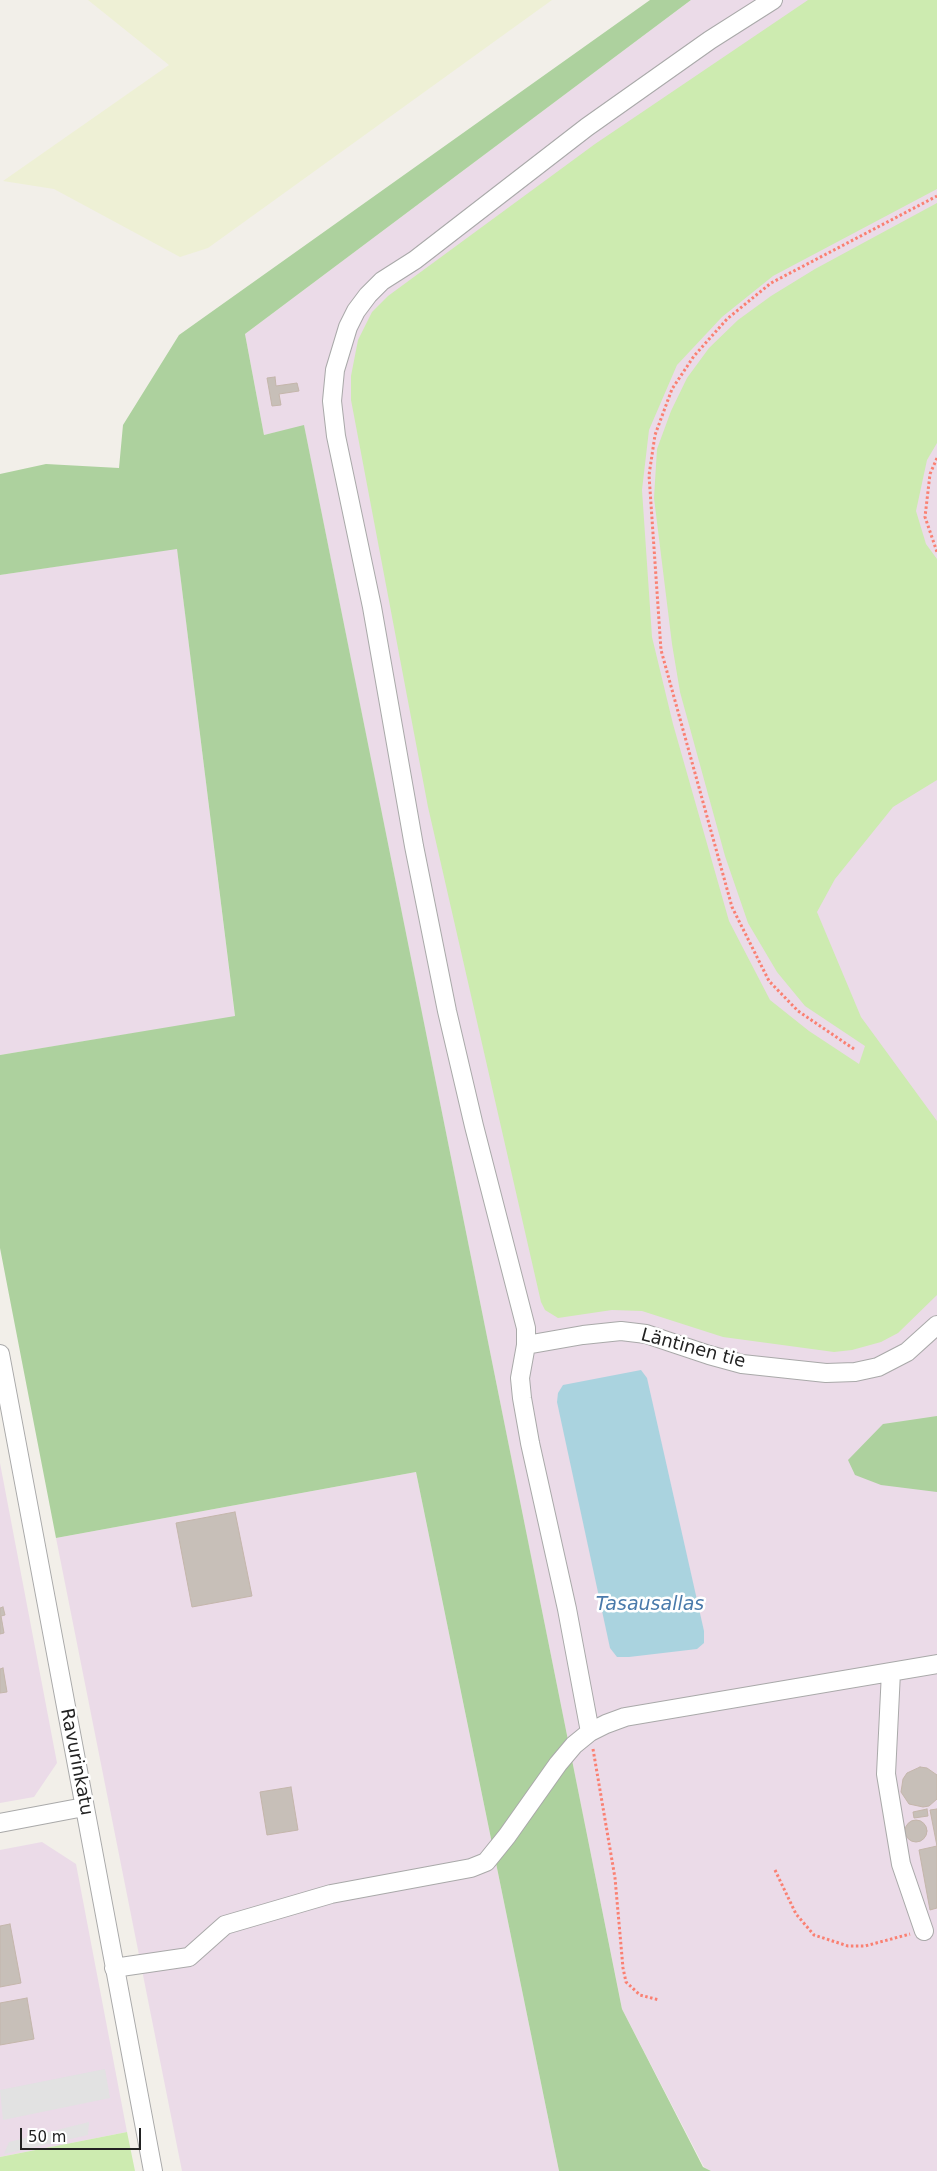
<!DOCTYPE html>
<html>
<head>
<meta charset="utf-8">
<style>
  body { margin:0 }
  #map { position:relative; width:937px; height:2171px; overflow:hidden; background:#f2efe9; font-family:"DejaVu Sans",sans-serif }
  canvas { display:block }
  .scale { position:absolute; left:20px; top:2128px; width:121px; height:22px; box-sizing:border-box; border:2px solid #222; border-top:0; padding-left:6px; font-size:15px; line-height:18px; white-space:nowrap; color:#222; -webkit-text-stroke:4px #fff; paint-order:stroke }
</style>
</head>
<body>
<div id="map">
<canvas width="937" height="2171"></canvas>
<div class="scale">50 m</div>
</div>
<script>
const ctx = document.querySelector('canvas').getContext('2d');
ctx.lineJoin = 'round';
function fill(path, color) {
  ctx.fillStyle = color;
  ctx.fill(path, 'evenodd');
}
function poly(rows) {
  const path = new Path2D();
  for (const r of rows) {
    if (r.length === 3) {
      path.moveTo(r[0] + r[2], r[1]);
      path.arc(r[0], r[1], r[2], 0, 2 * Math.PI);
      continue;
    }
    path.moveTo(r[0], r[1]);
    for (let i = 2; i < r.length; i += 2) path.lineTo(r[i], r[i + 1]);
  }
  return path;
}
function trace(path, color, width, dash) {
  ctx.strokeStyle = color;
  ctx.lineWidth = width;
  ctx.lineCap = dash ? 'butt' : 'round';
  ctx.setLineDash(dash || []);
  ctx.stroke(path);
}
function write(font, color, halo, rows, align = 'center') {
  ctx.font = font + ' "DejaVu Sans",sans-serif';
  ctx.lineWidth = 5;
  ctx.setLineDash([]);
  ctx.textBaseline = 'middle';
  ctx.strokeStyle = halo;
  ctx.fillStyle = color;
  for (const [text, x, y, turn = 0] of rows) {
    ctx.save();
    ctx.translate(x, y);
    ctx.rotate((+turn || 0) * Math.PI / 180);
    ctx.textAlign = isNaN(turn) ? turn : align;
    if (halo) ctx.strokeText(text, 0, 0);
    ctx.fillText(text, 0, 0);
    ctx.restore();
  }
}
fill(poly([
  [691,0,937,0,937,2171,711,2171,704,2167,622,2009,304,426,264,435,245,334],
  [177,548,235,1017,0,1055,0,575],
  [0,1463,57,1763,34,1797,0,1803],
  [416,1472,559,2171,182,2171,56,1538],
  [42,1842,76,1864,127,2132,0,2157,0,1850]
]), '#ebdbe8');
fill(poly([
  [88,0,552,0,208,248,180,257,54,189,3,181,169,65]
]), '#eef0d5');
fill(poly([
  [808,0,937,0,937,189,773,276,722,317,677,365,649,430,642,490,652,637,673,724,729,921,770,1000,809,1031,859,1064,865,1046,805,1006,777,972,748,923,725,856,680,692,672,644,654,498,657,449,671,411,687,378,709,348,738,320,771,296,815,269,937,203,937,443,927,460,916,511,926,544,937,559,937,780,893,807,835,879,817,912,861,1017,937,1121,937,1295,898,1333,881,1342,852,1350,834,1352,723,1337,642,1311,612,1310,558,1318,545,1310,541,1302,428,807,351,400,351,376,358,340,372,312,388,296,595,144],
  [127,2132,135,2171,0,2171,0,2157]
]), '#cdebb0');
fill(poly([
  [650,0,691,0,245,334,264,435,304,425,622,2009,703,2167,711,2171,559,2171,416,1472,56,1538,0,1248,0,1055,235,1016,177,549,0,575,0,474,46,464,119,468,123,425,179,335],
  [937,1416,937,1492,881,1485,855,1475,848,1460,883,1424]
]), '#add19e');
fill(poly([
  [105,2069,110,2098,3,2120,0,2090],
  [89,2122,88,2135,4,2154,9,2142]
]), '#e2e2e2');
fill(poly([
  [641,1370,647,1378,704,1631,704,1643,697,1649,629,1657,617,1657,610,1648,557,1402,558,1393,563,1385]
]), '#aad3df');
const building = poly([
  [275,377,276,386,297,383,299,391,279,394,281,405,272,406,267,378,275,377],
  [235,1512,252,1596,192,1607,176,1523,235,1512],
  [3,1607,5,1615,1,1616,4,1633,0,1634,0,1608,3,1607],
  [3,1668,7,1692,0,1693,0,1669,3,1668],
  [920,1767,927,1768,937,1775,937,1799,929,1806,923,1807,909,1804,901,1792,903,1779,907,1773,920,1767],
  [291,1787,298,1830,267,1835,260,1792,291,1787],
  [927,1809,928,1816,914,1818,913,1812,927,1809],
  [937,1809,937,1908,930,1910,919,1850,937,1846,930,1810,937,1809],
  [916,1831,11],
  [10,1924,21,1983,0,1987,0,1926,10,1924],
  [27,1998,34,2039,0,2045,0,2003,27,1998]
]);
fill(building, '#c7bfb8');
trace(building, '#c4b6ab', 1);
const minor = poly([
  [526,1345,583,1335,621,1331,646,1334,709,1355,742,1364,826,1373,855,1372,878,1367,907,1352,937,1325],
  [0,1354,153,2171],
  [891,1672,886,1774,901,1864,924,1931],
  [590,1732,567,1609,530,1443,522,1398,520,1378,526,1345,526,1328,474,1126,447,1011,414,846,372,607,336,436,332,401,335,370,348,327,356,311,368,295,382,281,415,260,587,127,710,40,773,0],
  [0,1823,84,1807],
  [114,1968,189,1957,225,1925,331,1894,471,1868,486,1862,507,1836,558,1764,574,1745,590,1732,606,1724,625,1717,937,1664]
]);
trace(minor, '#a9a9a9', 20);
trace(poly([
  [937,458,930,474,925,517,937,552],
  [854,1049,798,1011,769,981,732,907,661,650,649,475,655,435,672,389,694,356,727,319,771,283,937,196],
  [593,1749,615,1878,623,1968,626,1982,640,1995,659,2000],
  [775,1870,796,1914,814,1935,848,1946,865,1946,910,1934]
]), '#fa8072', 3, [2.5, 2.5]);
trace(minor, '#fff', 18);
write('18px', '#222', '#fff', [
  ["Läntinen tie",693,1349,15],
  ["Ravurinkatu",76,1762,79]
]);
write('italic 19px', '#4a7aab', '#fff', [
  ["Tasausallas",650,1605]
]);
</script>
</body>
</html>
